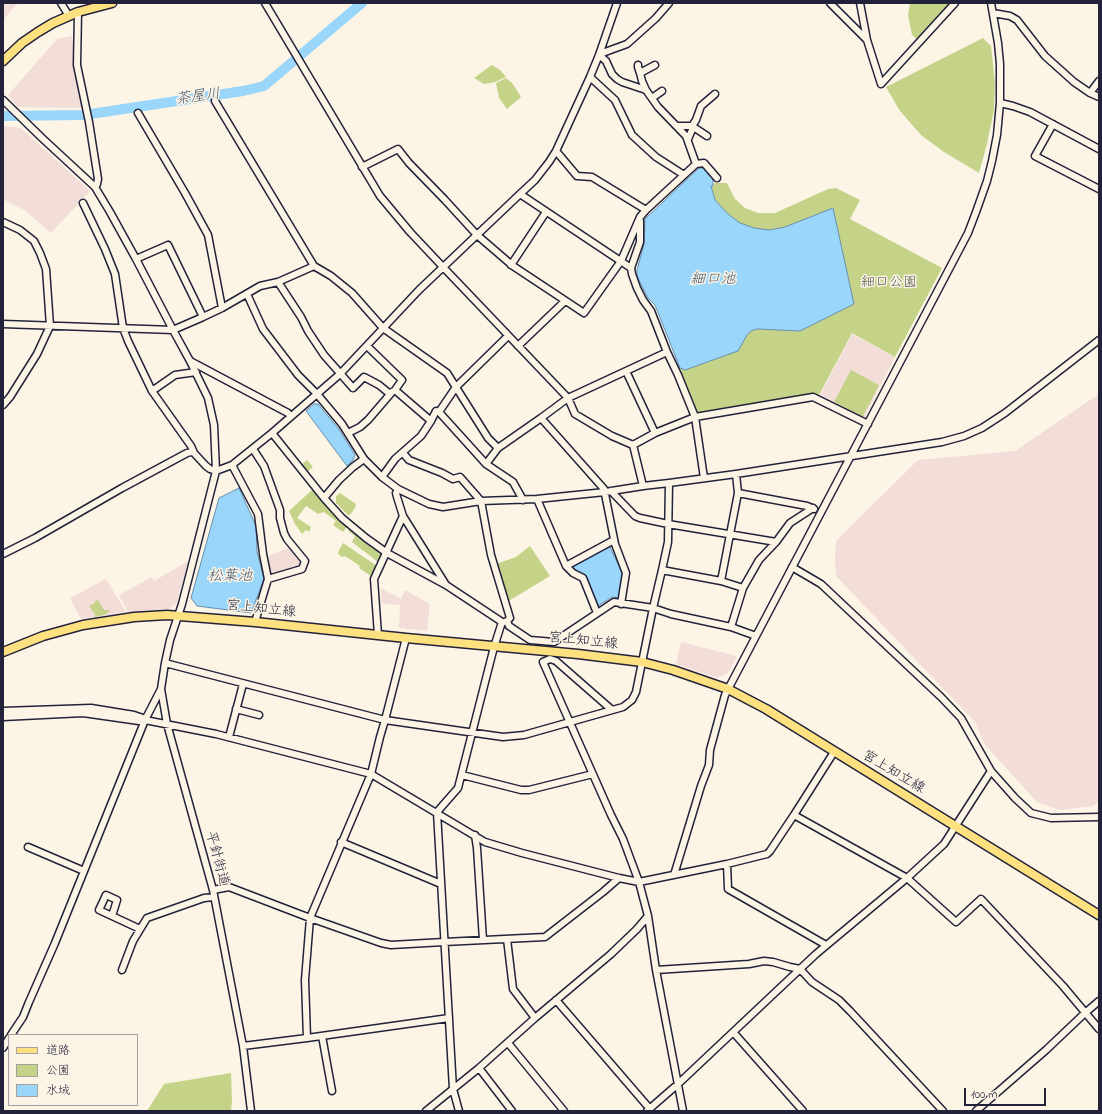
<!DOCTYPE html>
<html>
<head>
<meta charset="utf-8">
<style>
  body { margin:0 }
  #map { position:relative; width:1102px; height:1114px; overflow:hidden; background:#fcf5e5; font-family:"Indie Flower","Klee One",sans-serif }
  canvas { display:block }
  .frame { position:absolute; inset:0; border:4px solid #22223b; pointer-events:none }
  .legend { position:absolute; left:8px; top:1034px; width:130px; height:72px; box-sizing:border-box; background:#fcf5e5; border:1px solid #a5a1a1; margin:0; padding:5px 7px; list-style:none; font-size:12px; color:#22223b }
  .legend li { display:flex; align-items:center; gap:8px; height:20px }
  .legend b { width:20px; border:1px solid #a5a1a1 }
  .scale { position:absolute; left:964px; top:1088px; width:82px; height:18px; box-sizing:border-box; border:2px solid #22223b; border-top:0; padding-left:5px; font-size:12px; line-height:14px; white-space:nowrap; color:#22223b; -webkit-text-stroke:3px #fcf5e5; paint-order:stroke }
</style>
</head>
<body>
<div id="map">
<canvas width="1102" height="1114"></canvas>
<div class="frame"></div>
<ul class="legend">
<li><b style="height:5px;background:#fde080"></b>道路</li>
<li><b style="height:11px;background:#c4d387"></b>公園</li>
<li><b style="height:11px;background:#99d6fa"></b>水域</li>
</ul>
<div class="scale">100 m</div>
</div>
<script>
const ctx = document.querySelector('canvas').getContext('2d');
ctx.lineJoin = 'round';
function fill(path, color) {
  ctx.fillStyle = color;
  ctx.fill(path, 'evenodd');
}
function poly(rows) {
  const path = new Path2D();
  for (const r of rows) {
    path.moveTo(r[0], r[1]);
    for (let i = 2; i < r.length; i += 2) path.lineTo(r[i], r[i + 1]);
  }
  return path;
}
function trace(path, color, width, dash) {
  ctx.strokeStyle = color;
  ctx.lineWidth = width;
  ctx.lineCap = dash ? 'butt' : 'round';
  ctx.setLineDash(dash || []);
  ctx.stroke(path);
}
function write(font, color, halo, rows, align = 'center') {
  ctx.font = font + ' "Indie Flower","Klee One",sans-serif';
  ctx.lineWidth = 3;
  ctx.setLineDash([]);
  ctx.textBaseline = 'middle';
  ctx.strokeStyle = halo;
  ctx.fillStyle = color;
  for (const [text, x, y, turn = 0] of rows) {
    ctx.save();
    ctx.translate(x, y);
    ctx.rotate((+turn || 0) * Math.PI / 180);
    ctx.textAlign = isNaN(turn) ? turn : align;
    if (halo) ctx.strokeText(text, 0, 0);
    ctx.fillText(text, 0, 0);
    ctx.restore();
  }
}
fill(poly([
  [3,3,18,3,3,20],
  [72,36,82,108,18,107,8,95,57,39],
  [3,126,21,128,90,191,51,233,26,211,3,199],
  [852,334,895,357,863,420,819,397],
  [1099,394,1099,801,1093,806,1060,810,1037,802,985,745,975,722,836,576,835,560,836,541,918,460,1015,451],
  [291,547,304,562,301,566,270,576,266,557],
  [188,561,177,603,169,609,128,612,119,595,152,577,154,581],
  [106,579,126,612,81,619,70,598],
  [381,588,401,599,405,590,430,604,427,631,399,628,400,605,381,603],
  [681,642,737,656,728,673,717,678,676,664]
]), '#f3ddd8');
fill(poly([
  [910,3,952,3,918,40,912,35,908,15],
  [983,38,991,46,995,83,994,110,987,144,979,173,944,152,921,135,900,111,886,87],
  [492,65,500,70,506,77,495,82,484,84,474,78],
  [506,78,513,84,521,97,507,109,499,98,496,83],
  [714,183,727,183,735,199,745,208,758,213,775,213,828,189,836,188,860,200,850,219,942,268,895,357,852,333,818,397,813,395,700,413,695,411,680,368,685,370,747,335,751,331,757,329,833,208,785,227,769,230,754,228,740,223,728,214,715,200,711,185,713,186],
  [851,370,879,385,862,418,834,402],
  [307,460,313,467,307,472,301,465],
  [312,490,347,527,343,532,333,525,336,521,324,512,318,514,306,506,297,518,311,527,309,532,306,530,302,534,295,524,289,511],
  [340,493,356,504,355,508,349,516,336,503,336,496],
  [350,529,383,555,378,562,352,542,355,536,348,531],
  [343,543,377,566,371,576,359,568,360,566,345,556,342,557,338,554,339,550],
  [530,546,550,576,507,602,496,564,516,557],
  [98,600,104,610,109,610,110,611,104,615,95,617,95,613,93,612,89,606,95,603,95,601],
  [231,1073,232,1100,231,1111,147,1111,164,1084]
]), '#c4d387');
const water = poly([
  [699,168,703,168,705,169,713,175,713,186,711,186,715,200,728,214,740,223,754,228,769,230,785,227,833,208,854,304,800,331,757,329,751,331,747,335,738,351,685,370,680,368,655,305,648,298,637,276,637,270,644,244,645,219,699,168],
  [314,404,318,404,338,428,355,455,353,460,347,466,306,411,314,404],
  [239,488,256,526,257,552,264,579,251,613,197,606,191,598,219,498,239,488],
  [607,546,610,547,623,575,619,598,612,597,598,606,586,578,570,566,607,546]
]);
fill(water, '#99d6fa');
trace(water, '#698eae', 1);
trace(poly([
  [3,116,84,115,243,91,264,86,362,3]
]), '#99d6fa', 10);
const minor = poly([
  [61,3,69,16],
  [265,3,380,196,410,232,443,267,568,398,575,414,612,436,633,445],
  [830,3,867,40],
  [860,3,867,40,881,84],
  [78,12,77,65,89,122,98,179,97,184,95,187],
  [993,13,1010,16,1017,20,1045,56,1074,82,1090,93,1099,97],
  [638,65,638,67,640,73],
  [655,65,640,73,642,81,646,90,658,107,686,136,696,164],
  [590,77,615,100,632,135,656,157,684,175],
  [881,84,955,3],
  [646,90,622,82,617,79,612,74,606,61,599,55,605,52,627,44,656,18,669,3],
  [1090,93,1099,81],
  [652,98,662,91],
  [3,100,42,138,95,187,110,212,136,259,173,330,190,361,208,398,214,425,216,471,182,604,170,640,165,663,161,689,167,724,213,890,243,1046,251,1111],
  [215,101,314,266,331,276,352,293,383,328,447,373,488,438,498,448],
  [1000,103,1013,106,1030,112,1099,149],
  [138,113,185,193,208,235,222,308],
  [1053,124,1035,156,1099,189],
  [677,126,692,126,707,136],
  [688,139,692,130,692,126,696,120,701,106,715,94],
  [556,151,577,176,592,177,646,210],
  [362,167,398,149,409,163,445,200,477,235,513,266,584,313,621,261,640,217,646,210,696,164,704,163,717,178],
  [520,194,631,268,632,274,637,288,643,300,651,311,667,352,678,375,695,417,704,478],
  [83,203,105,249,115,274,123,328,128,341,152,391,191,446,194,453],
  [3,222,20,230,34,241,40,253,46,269,50,326,37,354,10,397,3,405],
  [136,259,168,245,203,317],
  [511,265,546,212],
  [631,268,640,242,640,221],
  [278,282,301,317,308,331,324,355,353,388,364,377,379,385,390,394],
  [247,294,263,329,298,375,317,394,342,424,364,459,382,477,398,489,429,504,443,507,481,501,537,499,605,492,643,486,669,483,736,474,942,442,964,436,982,428,1005,413,1099,340],
  [3,324,173,330,203,317,222,308,260,286,278,282,314,266],
  [367,346,402,380,395,390,431,421],
  [518,346,565,301],
  [190,361,288,413,291,416],
  [626,371,655,433],
  [152,391,175,375,196,372],
  [439,412,456,387,508,336],
  [541,418,604,489,615,544,626,573,621,604],
  [272,433,324,498,342,518,366,538,387,553,446,585,502,622],
  [348,433,360,427,368,420,392,392],
  [633,445,655,433,695,417,813,397,868,424],
  [633,445,643,486],
  [253,449,264,466,280,510,280,518,284,533,287,539,305,561,302,569,268,579],
  [403,453,409,460,442,473,453,479,460,477,481,501,491,555,510,618,507,621,504,622],
  [486,464,498,448,541,418,568,398,667,352],
  [232,465,258,514,263,554,268,579,255,622],
  [382,477,395,459,421,436,431,421,436,411,439,412,486,464,513,482,523,500],
  [398,489,396,493,397,497,403,516,446,585],
  [611,491,635,516,640,518,668,524,776,542],
  [738,493,807,506,814,509],
  [324,498,339,480,353,467,364,459],
  [537,499,566,566,573,573,583,578,597,613],
  [3,554,35,538,122,488,187,453,191,452,194,453,206,466,210,469,216,471,232,465,272,433,340,374,419,290,520,194,535,180,549,162,556,151,590,77,599,55,617,3],
  [566,566,614,540],
  [792,567,821,584,941,697,961,718,991,771,1015,798,1031,813,1051,818,1099,817],
  [662,570,721,581,738,493,736,474],
  [721,581,743,588],
  [507,621,509,626,530,640,554,642,614,602,653,608,671,614,731,627,756,636],
  [731,627,743,588,759,560,776,542,790,523,813,508],
  [378,635,374,579,403,516],
  [165,663,385,720,503,737,524,735,623,707,632,700,636,692,653,608,662,570,668,542,669,483],
  [236,709,259,715],
  [612,710,556,661,550,659,543,662,611,815,623,839,639,882,648,916,656,970,683,1111],
  [3,711,91,708,134,715,143,718,145,720,216,734,371,774,485,842,522,853,619,878,639,882,727,864,767,854,770,851,794,815,834,752],
  [3,717,83,713,139,721,145,720],
  [229,737,243,684],
  [462,775,521,790,529,790,593,774],
  [794,815,907,878,956,922,981,899,1063,986,1099,1029],
  [475,835,477,848,483,940],
  [341,842,441,884],
  [28,847,84,871],
  [727,864,728,889,826,945],
  [674,875,701,786,709,765,710,750,725,695,968,233,976,212,987,181,992,161,997,135,1000,103,1000,64,998,43,991,3],
  [213,890,229,887,310,918,381,943,391,945,444,942,545,937,603,892,619,878],
  [112,916,117,900,106,895,99,910,112,916,140,929],
  [507,939,513,989,535,1018],
  [122,970,133,941,147,918,204,898,214,897],
  [656,970,749,964,764,961,773,962,790,967,800,969,812,982,839,1000,850,1011,943,1111],
  [556,1000,650,1109],
  [733,1032,803,1111],
  [11,1035,23,1017,29,1002,55,943,145,720,161,689],
  [322,1036,332,1091],
  [307,1038,305,980,310,918,371,774,380,737,385,720,406,638],
  [508,1043,564,1111],
  [243,1046,307,1038,449,1018],
  [3,1048,9,1038],
  [479,1068,512,1111],
  [426,1111,479,1068,535,1018,611,954,637,929,648,916],
  [459,1111,453,1089,437,812,458,788,494,647,502,622],
  [647,1111,678,1084,816,954,907,878,944,844,991,771],
  [976,1111,1046,1050,1085,1013,1099,1001]
]);
const major = poly([
  [3,61,22,43,38,32,53,23,78,12,112,3],
  [3,652,43,636,83,625,134,617,167,615,255,622,406,638,578,654,642,662,673,670,728,689,766,709,1099,915]
]);
trace(minor, '#22223b', 9);
trace(major, '#22223b', 11);
trace(minor, '#fcf5e5', 6);
trace(major, '#fde080', 8);
write('14px', '#535752', '#fcf5e5', [
  ["細口公園",889,284]
]);
write('14px', '#22223b', '#fcf5e5', [
  ["宮上知立線",261,610,6],
  ["宮上知立線",583,642,6],
  ["宮上知立線",893,773,31],
  ["平針街道",216,859,75]
]);
write('italic 15px', '#465874', '#fcf5e5', [
  ["茶屋川",198,98,-8],
  ["細口池",713,281],
  ["松葉池",230,578]
]);
</script>
</body>
</html>
